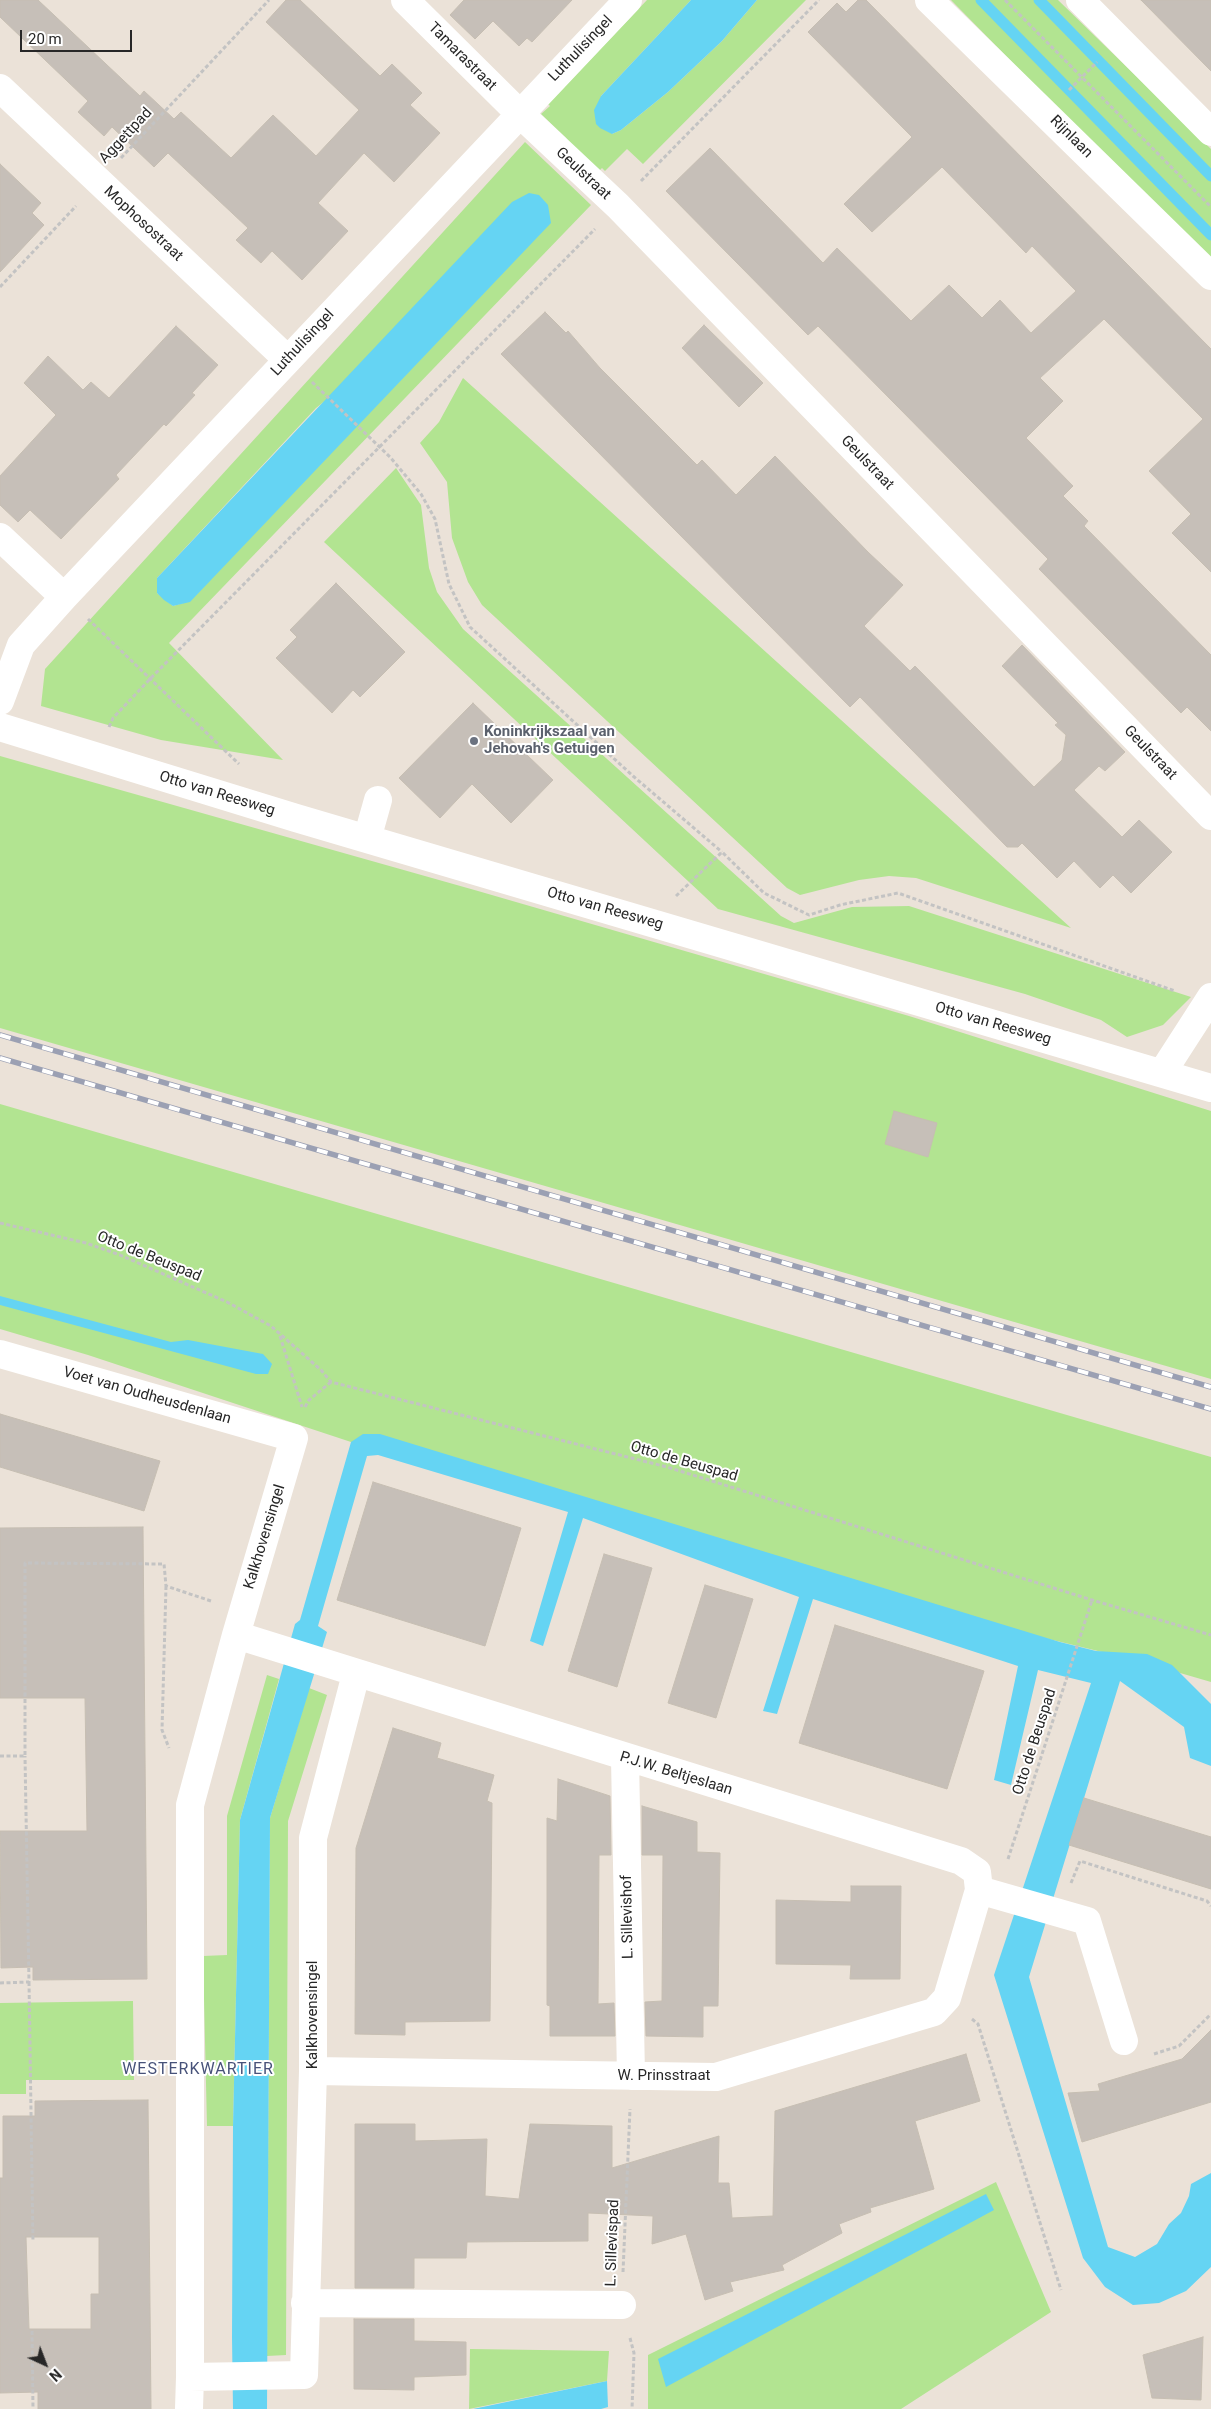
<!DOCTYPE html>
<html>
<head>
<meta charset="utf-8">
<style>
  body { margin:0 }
  #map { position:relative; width:1211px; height:2409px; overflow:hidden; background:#ebe2d8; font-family:Roboto,sans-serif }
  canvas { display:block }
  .north { position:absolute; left:20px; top:2339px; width:50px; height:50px; -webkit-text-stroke:4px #fff; paint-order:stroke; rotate:137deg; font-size:14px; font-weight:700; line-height:20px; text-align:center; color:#272727 }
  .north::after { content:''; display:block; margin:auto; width:18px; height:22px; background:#272727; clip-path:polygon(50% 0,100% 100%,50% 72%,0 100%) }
  .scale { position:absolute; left:20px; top:30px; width:112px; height:22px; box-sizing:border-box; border:2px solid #272727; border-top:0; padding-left:6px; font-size:15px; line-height:18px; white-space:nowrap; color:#272727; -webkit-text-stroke:4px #fff; paint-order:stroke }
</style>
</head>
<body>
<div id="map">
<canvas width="1211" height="2409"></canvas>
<div class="north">N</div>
<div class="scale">20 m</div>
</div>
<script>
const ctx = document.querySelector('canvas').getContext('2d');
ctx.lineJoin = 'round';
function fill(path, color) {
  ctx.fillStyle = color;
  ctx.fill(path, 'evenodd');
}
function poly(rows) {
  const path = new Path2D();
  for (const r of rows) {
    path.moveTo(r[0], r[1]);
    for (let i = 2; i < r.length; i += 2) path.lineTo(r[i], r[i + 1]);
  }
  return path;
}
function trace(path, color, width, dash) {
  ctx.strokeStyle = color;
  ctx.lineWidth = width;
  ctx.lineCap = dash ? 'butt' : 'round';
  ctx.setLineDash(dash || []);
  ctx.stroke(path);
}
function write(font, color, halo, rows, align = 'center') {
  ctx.font = font + ' Roboto,sans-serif';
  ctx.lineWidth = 4;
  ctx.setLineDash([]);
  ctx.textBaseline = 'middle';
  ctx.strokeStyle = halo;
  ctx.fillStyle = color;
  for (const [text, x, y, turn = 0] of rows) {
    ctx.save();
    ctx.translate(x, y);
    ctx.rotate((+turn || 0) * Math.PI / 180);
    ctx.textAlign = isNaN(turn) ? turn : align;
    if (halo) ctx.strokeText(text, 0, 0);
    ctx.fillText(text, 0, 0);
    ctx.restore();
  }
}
fill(poly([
  [647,0,691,0,601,96,612,134,621,130,668,92,722,41,757,0,806,0,643,164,627,149,605,171,602,168,595,175,565,137,541,114,550,106,548,104],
  [951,0,1058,0,1211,149,1211,265],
  [525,142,591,205,169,643,283,760,161,740,41,706,45,669],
  [550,223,190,601,173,606,157,593,157,578,316,408],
  [463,378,1071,928,916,878,889,876,859,880,800,895,787,888,482,605,468,582,452,538,447,482,420,443,439,422],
  [396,468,421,505,429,568,437,592,463,629,781,916,794,923,852,907,909,906,1191,997,1163,1025,1127,1037,1101,1020,1025,994,718,909,324,542],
  [0,756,478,891,909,1016,1211,1111,1211,1379,0,1028],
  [0,1104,1211,1457,1211,1682,1139,1661,987,1624,381,1445,351,1442,88,1355,0,1329],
  [267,1675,279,1679,240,1820,233,2126,207,2126,203,1956,227,1955,227,1816],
  [309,1688,327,1695,288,1821,286,2355,267,2356,270,1818],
  [133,2001,134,2080,26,2080,26,2094,0,2094,0,2003],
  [996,2182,1051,2312,901,2409,648,2409,648,2355],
  [470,2349,609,2351,607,2381,469,2409]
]), '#b2e491');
fill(poly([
  [691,0,757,0,722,41,668,92,621,130,612,134,600,128,596,124,594,110,601,96],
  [529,193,539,195,548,205,551,223,190,602,173,606,164,600,157,593,157,578,512,202],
  [0,1296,171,1342,188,1340,263,1354,272,1364,268,1374,256,1374,0,1305],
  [363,1434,380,1434,1060,1642,1096,1651,1147,1654,1172,1665,1211,1704,1211,1766,1190,1758,1184,1727,1120,1681,1029,1977,1108,2247,1135,2257,1157,2244,1169,2224,1181,2213,1189,2196,1191,2184,1211,2173,1211,2267,1186,2291,1159,2303,1133,2305,1105,2287,1083,2258,994,1975,1091,1683,1038,1670,1011,1785,994,1780,1018,1666,813,1599,777,1714,763,1711,799,1597,583,1518,543,1646,530,1641,568,1512,378,1455,367,1456,318,1626,327,1632,270,1818,267,2409,233,2409,232,2337,233,2126,240,1820,295,1624,300,1620,351,1442],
  [986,2194,994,2210,666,2387,658,2359],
  [607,2381,608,2407,601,2409,473,2409]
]), '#65d4f3');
trace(poly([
  [981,0,1211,235],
  [1039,0,1211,176]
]), '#65d4f3', 11);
const building = poly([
  [0,0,38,0,140,96,144,91,174,119,181,112,231,158,273,115,316,156,359,110,266,22,286,0,300,0,380,76,392,64,422,93,410,105,440,133,394,182,364,153,318,203,348,231,302,280,272,251,261,263,236,240,248,228,168,153,154,167,112,127,104,136,78,112,88,101,0,17,0,0],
  [464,0,572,0,532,42,527,38,519,46,493,21,475,39,450,15,464,0],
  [858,0,866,0,1211,349,1211,572,1172,533,1191,514,1149,471,1203,419,1104,319,1040,378,1063,401,1026,438,1073,486,1063,496,1088,521,1084,526,1211,655,1211,731,1187,707,1181,713,1039,569,1048,559,818,326,808,335,666,191,710,148,823,263,837,248,911,321,949,285,982,318,1000,300,1031,333,1076,291,1032,246,1026,253,942,167,872,232,844,204,912,137,808,32,837,3,846,12,858,0],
  [1141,0,1211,0,1211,71,1141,0],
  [0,164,41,203,32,213,44,225,0,272,0,164],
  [545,312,566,333,568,331,600,368,697,465,702,460,736,495,775,456,868,552,903,585,864,626,910,671,915,666,1034,787,1062,760,1066,735,1055,725,1058,723,1002,666,1022,645,1125,752,1105,771,1099,766,1074,790,1122,837,1139,820,1172,852,1131,893,1113,875,1100,888,1074,861,1057,878,1022,843,1018,847,1007,847,860,697,850,707,501,354,545,312],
  [704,325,763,383,739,407,682,348,704,325],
  [176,326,218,365,192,393,195,395,166,426,164,424,116,475,119,479,61,539,30,510,18,522,0,505,0,476,56,415,24,383,48,356,83,390,91,382,109,398,176,326],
  [336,583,405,652,360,697,353,690,332,713,276,658,297,637,290,630,336,583],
  [473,703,553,780,511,823,472,784,440,818,399,778,473,703],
  [894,1111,937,1123,928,1157,885,1144,894,1111],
  [0,1414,160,1461,144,1511,0,1467,0,1414],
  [373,1482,521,1528,485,1646,337,1600,373,1482],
  [143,1527,147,1979,33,1980,33,1967,1,1968,0,1831,87,1831,85,1698,0,1698,0,1528,143,1527],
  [604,1554,652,1568,617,1687,568,1671,604,1554],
  [705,1585,753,1599,716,1718,668,1703,705,1585],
  [835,1625,984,1671,947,1789,799,1743,835,1625],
  [393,1728,441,1743,437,1758,494,1775,487,1801,492,1803,490,2021,405,2022,405,2035,355,2034,356,1848,393,1728],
  [558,1779,610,1796,611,1855,599,1855,598,2004,614,2003,615,2036,550,2036,550,2006,547,2005,547,1818,557,1821,558,1779],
  [1084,1798,1211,1837,1211,1889,1069,1845,1084,1798],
  [642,1806,697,1822,697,1852,720,1853,718,2006,703,2006,703,2037,646,2036,645,2002,662,2001,663,1855,642,1855,642,1806],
  [851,1886,901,1886,900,1979,850,1979,851,1965,776,1964,776,1900,851,1902,851,1886],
  [1211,2030,1211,2102,1082,2142,1068,2093,1100,2091,1098,2084,1182,2059,1211,2030],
  [966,2054,980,2101,915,2121,934,2189,870,2208,871,2212,839,2224,842,2233,782,2265,784,2270,730,2282,733,2291,705,2300,686,2234,652,2244,653,2216,588,2213,588,2241,467,2242,466,2258,414,2258,414,2288,355,2288,355,2124,415,2124,415,2141,487,2139,485,2196,519,2199,530,2124,612,2126,612,2168,719,2136,718,2183,729,2183,732,2218,773,2216,775,2111,966,2054],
  [148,2100,151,2409,38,2409,38,2392,0,2393,0,2178,3,2178,3,2116,35,2116,35,2101,148,2100],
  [26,2237,99,2237,99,2294,91,2294,91,2329,29,2329,26,2237],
  [354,2319,414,2319,414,2341,466,2342,466,2375,414,2377,414,2390,354,2389,354,2319],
  [1203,2337,1201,2400,1152,2398,1143,2355,1203,2337]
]);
fill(building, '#c6bfb8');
trace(building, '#c6beb2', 1);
trace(poly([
  [1005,0,1211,207],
  [1069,90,1097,62],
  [121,158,269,0],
  [641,181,819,0],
  [0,287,76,206],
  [312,382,390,457,421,494,435,519,449,584,470,627,633,776,722,852],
  [88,619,239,764],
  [109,727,113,718,150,679,595,229],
  [676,896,722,852,764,893,809,915,840,905,898,893,1175,991],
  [0,1223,86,1243,120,1255,227,1302,271,1326,321,1370,331,1382,667,1467,1092,1600,1211,1635],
  [280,1336,302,1407],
  [305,1407,309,1400,331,1382],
  [166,1586,162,1730,169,1748],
  [0,1756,25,1756,25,1563,164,1564,166,1586,211,1601],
  [1008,1859,1092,1600],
  [1071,1883,1080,1861,1207,1901,1211,1906],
  [29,1982,33,2242],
  [0,1983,29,1982,25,1756],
  [972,2019,978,2024,1061,2290],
  [1154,2054,1179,2046,1211,2014],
  [623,2272,630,2109],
  [32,2331,33,2409],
  [630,2338,634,2353,632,2409]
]), '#c3c3c3', 3, [4, 2.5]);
trace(poly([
  [405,0,519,113,618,206,1211,816],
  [929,0,1211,276],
  [1080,0,1211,132],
  [0,88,288,360],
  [0,537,64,597],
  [0,701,21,645,64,597,628,0],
  [0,727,296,818,1211,1088],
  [367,839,378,800],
  [1162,1073,1211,997],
  [0,1354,294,1438,236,1635,961,1861,977,1872,979,1890,947,1998,934,2012,716,2077,313,2071],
  [625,1758,631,2076],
  [979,1890,1087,1921,1124,2041],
  [305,2303,622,2305],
  [190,2377,190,1805,236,1635],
  [189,2409,190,2377,304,2375,313,2071,313,1838,356,1674]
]), '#fff', 28);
const rail = poly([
  [0,1035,1211,1387],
  [0,1058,1211,1409]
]);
trace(rail, '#9ba0b3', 5.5);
trace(rail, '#fff', 4, [11]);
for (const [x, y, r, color] of [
  [474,741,5,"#6b7280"]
]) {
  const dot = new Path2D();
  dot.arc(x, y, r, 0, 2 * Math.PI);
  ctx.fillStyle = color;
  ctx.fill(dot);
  trace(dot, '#fff', 2);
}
write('15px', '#272727', '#fff', [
  ["Luthulisingel",581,49,-46],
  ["Tamarastraat",462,57,45],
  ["Aggettpad",126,136,-47],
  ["Rijnlaan",1071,137,45],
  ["Geulstraat",583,174,43],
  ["Mophosostraat",143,224,43],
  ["Luthulisingel",303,343,-47],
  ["Geulstraat",867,463,46],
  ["Geulstraat",1150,753,46],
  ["Otto van Reesweg",217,794,17],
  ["Otto van Reesweg",605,909,16],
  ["Otto van Reesweg",993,1024,16],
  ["Otto de Beuspad",149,1257,22],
  ["Voet van Oudheusdenlaan",147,1396,16],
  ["Otto de Beuspad",684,1462,16],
  ["Kalkhovensingel",265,1537,-73],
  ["Otto de Beuspad",1035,1742,-72],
  ["P.J.W. Beltjeslaan",676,1774,17],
  ["L. Sillevishof",628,1917,-91],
  ["Kalkhovensingel",313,2015,-90],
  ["W. Prinsstraat",664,2076],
  ["L. Sillevispad",613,2243,-88]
]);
write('bold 15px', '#5b616d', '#fff', [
  ["Koninkrijkszaal van",484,732],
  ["Jehovah's Getuigen",484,749]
], 'left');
ctx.letterSpacing = '1px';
write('16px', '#475279', '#fff', [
  ["WESTERKWARTIER",198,2070]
]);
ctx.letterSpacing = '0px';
</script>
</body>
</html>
